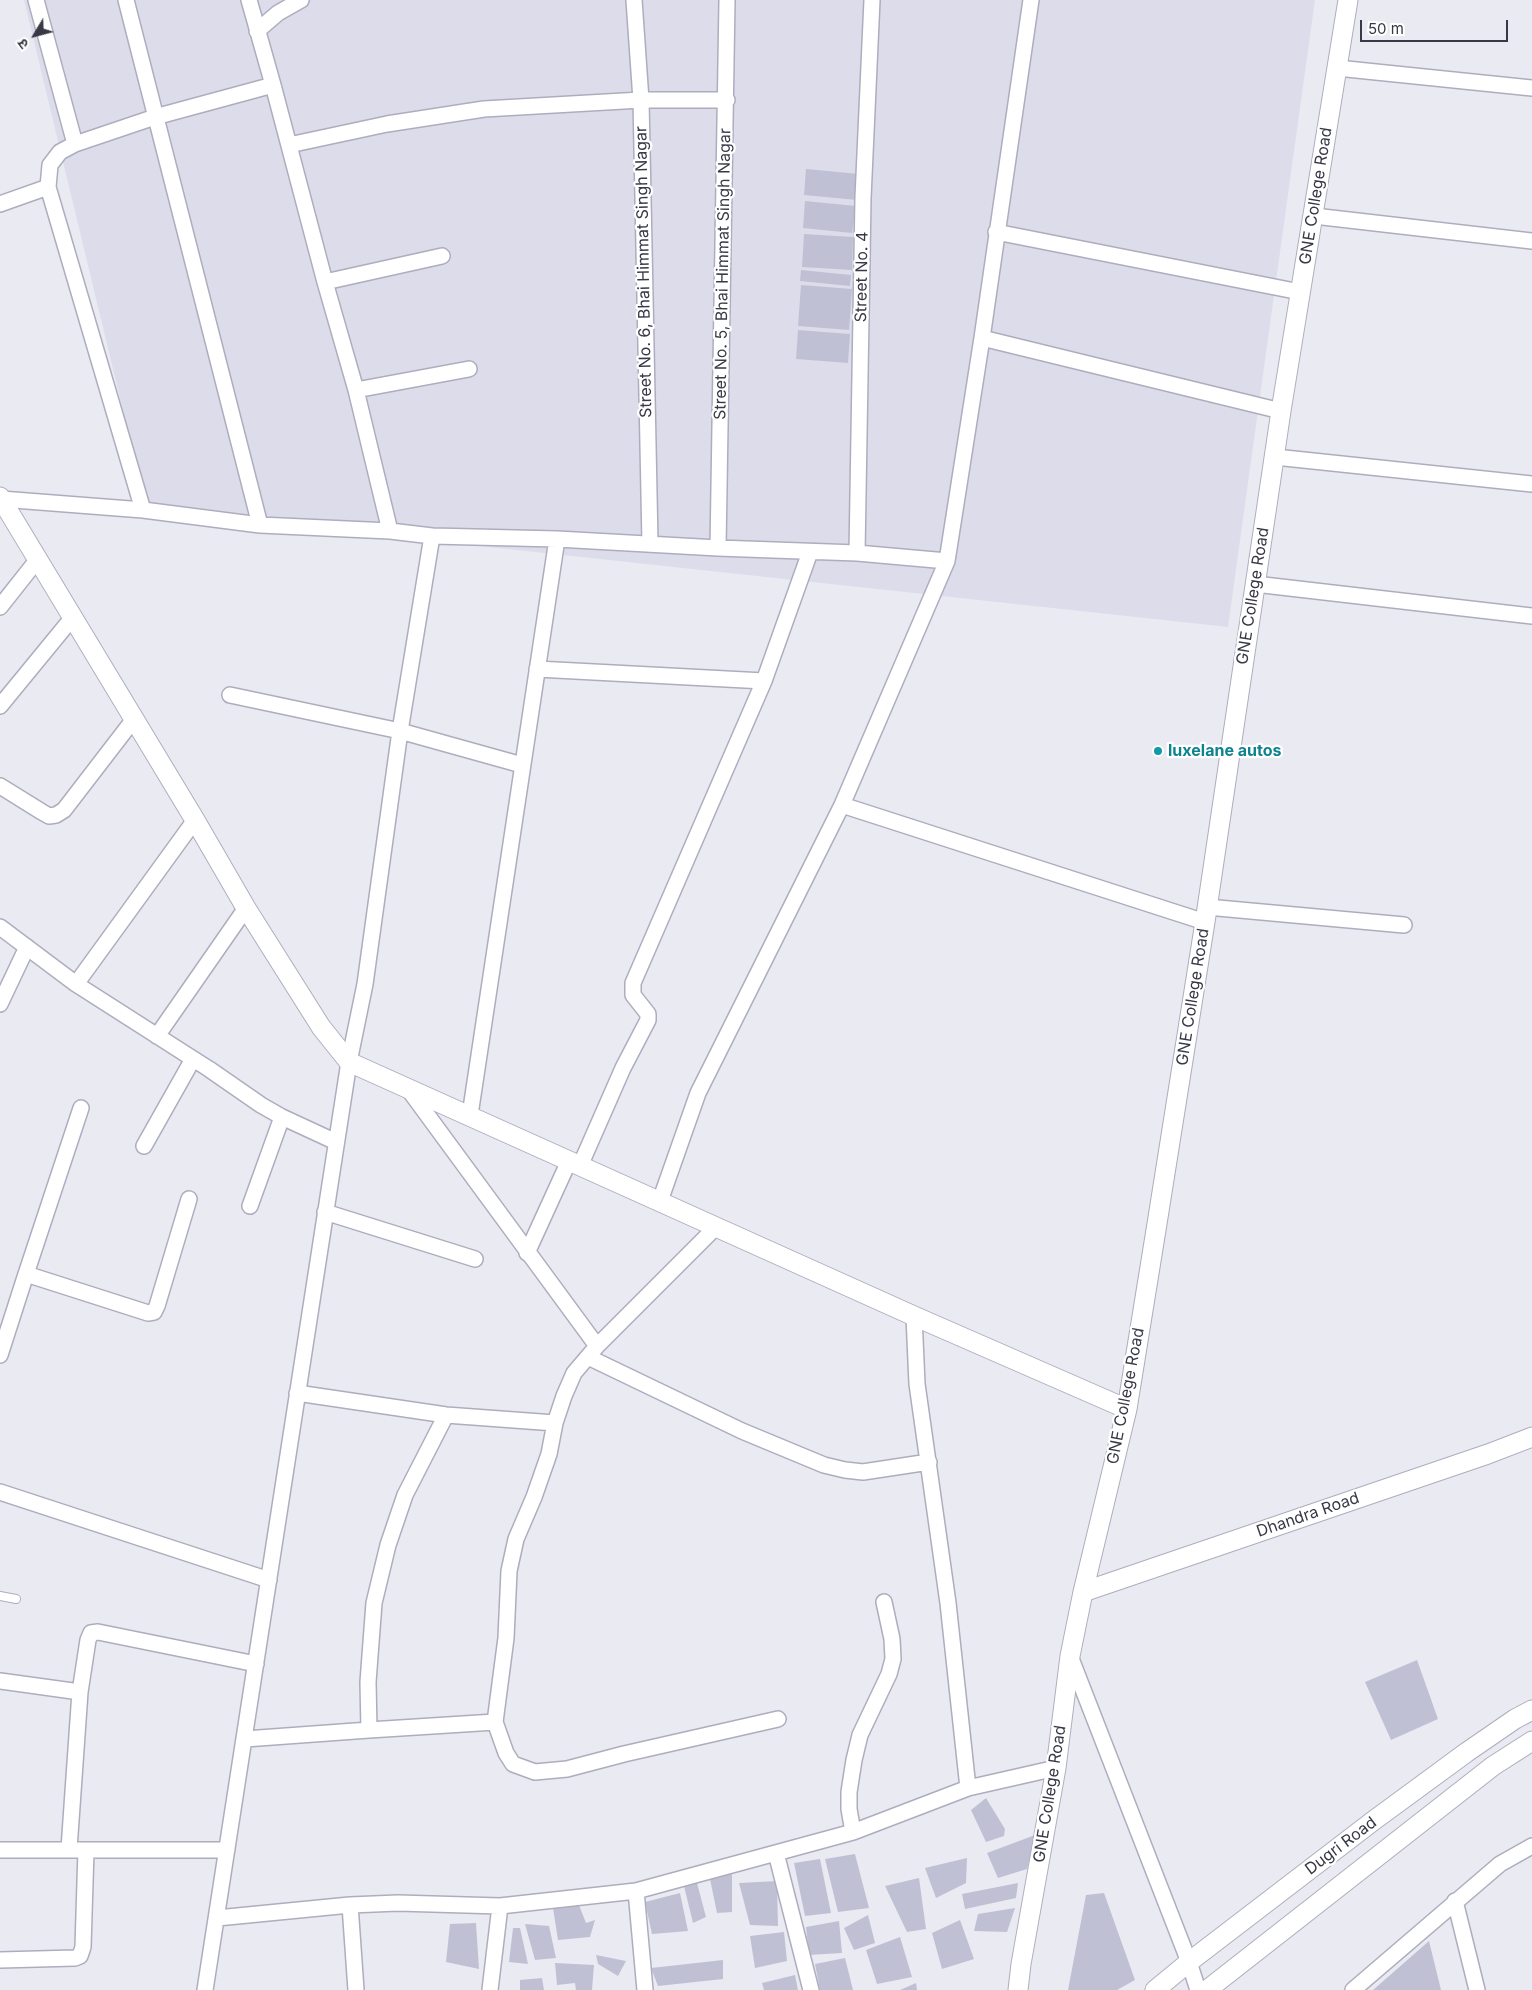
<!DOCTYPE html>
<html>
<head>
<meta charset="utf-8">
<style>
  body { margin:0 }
  #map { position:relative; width:1532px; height:1990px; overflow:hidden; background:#eaeaf3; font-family:Inter,"Noto Sans Devanagari",sans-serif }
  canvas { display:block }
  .north { position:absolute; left:10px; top:10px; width:50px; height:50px; -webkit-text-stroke:4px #fff; paint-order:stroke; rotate:233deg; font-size:14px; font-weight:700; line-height:20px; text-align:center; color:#383846 }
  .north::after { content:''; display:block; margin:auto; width:18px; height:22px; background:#383846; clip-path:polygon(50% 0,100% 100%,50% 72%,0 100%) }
  .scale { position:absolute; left:1360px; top:20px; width:148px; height:22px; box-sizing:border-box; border:2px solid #383846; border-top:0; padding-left:6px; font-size:15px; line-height:18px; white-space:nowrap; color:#383846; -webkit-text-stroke:4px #fff; paint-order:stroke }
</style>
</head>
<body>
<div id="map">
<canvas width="1532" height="1990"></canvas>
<div class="north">उ</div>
<div class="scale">50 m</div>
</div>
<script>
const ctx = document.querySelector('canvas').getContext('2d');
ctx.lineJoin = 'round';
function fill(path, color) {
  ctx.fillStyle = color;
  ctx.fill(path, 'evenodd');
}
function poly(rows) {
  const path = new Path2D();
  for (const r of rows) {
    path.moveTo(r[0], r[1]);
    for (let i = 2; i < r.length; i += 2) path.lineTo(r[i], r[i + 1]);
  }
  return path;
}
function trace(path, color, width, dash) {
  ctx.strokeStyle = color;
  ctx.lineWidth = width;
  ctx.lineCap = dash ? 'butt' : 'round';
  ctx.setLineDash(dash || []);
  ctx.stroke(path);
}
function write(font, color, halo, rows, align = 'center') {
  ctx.font = font + ' Inter,sans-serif';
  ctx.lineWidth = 4.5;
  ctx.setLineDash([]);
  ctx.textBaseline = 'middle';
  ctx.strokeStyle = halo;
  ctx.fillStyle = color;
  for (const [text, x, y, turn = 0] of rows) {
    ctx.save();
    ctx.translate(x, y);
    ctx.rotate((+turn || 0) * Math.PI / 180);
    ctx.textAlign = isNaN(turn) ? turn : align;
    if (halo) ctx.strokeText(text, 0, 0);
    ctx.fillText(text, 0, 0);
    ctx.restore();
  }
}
fill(poly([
  [24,0,1315,0,1228,627,147,510]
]), '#dddceb');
fill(poly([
  [806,169,859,174,857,200,804,195],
  [805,201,856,206,852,233,803,228],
  [804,234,853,237,852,270,802,267],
  [801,270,851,275,850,286,800,281],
  [801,285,852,289,849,330,798,326],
  [798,330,850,334,848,363,796,359],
  [1417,1660,1438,1719,1391,1740,1365,1682],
  [986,1798,1005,1829,1004,1836,986,1842,971,1810],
  [1035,1835,1027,1869,998,1878,987,1853],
  [855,1854,869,1908,838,1912,825,1859],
  [967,1858,966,1883,936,1898,925,1868],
  [820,1859,831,1913,805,1916,794,1863],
  [732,1874,732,1912,717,1913,710,1879],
  [919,1878,926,1929,907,1932,885,1886],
  [777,1881,778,1926,750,1925,739,1883],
  [697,1883,706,1917,693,1923,684,1886],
  [1018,1883,1016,1898,965,1909,962,1894],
  [680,1893,688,1931,652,1934,645,1902],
  [1104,1893,1135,1980,1117,1990,1068,1990,1086,1895],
  [579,1905,586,1923,595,1920,590,1937,558,1940,553,1908],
  [1015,1908,1007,1932,974,1931,978,1914],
  [868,1915,875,1943,854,1950,844,1928],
  [960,1920,974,1959,942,1969,932,1933],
  [839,1921,842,1953,809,1955,806,1927],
  [476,1923,479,1969,446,1962,450,1924],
  [525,1924,549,1926,556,1958,535,1960],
  [513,1928,520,1928,528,1964,509,1962],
  [784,1932,787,1961,755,1968,750,1936],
  [900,1937,912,1977,877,1984,866,1950],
  [1429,1941,1441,1990,1373,1990],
  [596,1955,626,1961,618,1976,598,1964],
  [845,1958,853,1990,820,1990,815,1964],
  [723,1960,723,1979,658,1986,651,1968],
  [555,1963,594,1965,592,1990,576,1990,575,1983,557,1985],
  [795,1975,798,1990,764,1990,762,1983],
  [542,1978,544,1990,520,1990,520,1980],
  [916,1983,917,1990,900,1990]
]), '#c0c0d4');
const service = poly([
  [0,1596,16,1599]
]);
const minor = poly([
  [36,0,75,144],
  [126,0,260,525],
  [249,0,273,85,325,282,356,390,390,531],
  [634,0,641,100,650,543],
  [257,31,278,13,301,0],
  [1337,68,1532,88],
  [289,145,387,124,484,109,641,100,727,100],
  [48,187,143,510],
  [0,204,48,187,50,165,60,152,75,144,155,117,273,85],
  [1314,216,1532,241],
  [996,232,1300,292],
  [325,282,442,256],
  [982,338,1281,411],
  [356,390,469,369],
  [1275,457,1532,484],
  [1,499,143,510,260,525,390,531,432,536,557,539,470,1115],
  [557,539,718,548,857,553,947,561,842,805,698,1093,660,1201],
  [718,548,727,0],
  [857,553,863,198,872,0],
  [947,561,982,338,1031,0],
  [1255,584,1532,616],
  [0,607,38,559],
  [537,669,764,681],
  [230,695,400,731,522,765],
  [0,706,73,617],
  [0,786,42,812,49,816,56,815,64,810,134,719],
  [842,805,1205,922],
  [1207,907,1404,925],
  [0,927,76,984,209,1069,261,1105,282,1117,336,1142],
  [76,984,195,820],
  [0,1004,27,947],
  [157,1036,246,908],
  [409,1090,597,1346],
  [81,1108,26,1274,148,1313,154,1312,157,1306,189,1199],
  [144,1146,193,1059],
  [580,1166,623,1068,648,1020,648,1014,633,995,633,983,764,681,810,552],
  [250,1206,282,1117],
  [325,1212,475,1259],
  [527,1253,569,1161],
  [914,1316,917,1384,948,1603,968,1788,1056,1768],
  [0,1355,26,1274],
  [588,1357,742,1431,824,1465,845,1470,863,1472,929,1462],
  [297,1393,446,1415,555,1423,564,1396,574,1373,597,1346,716,1227],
  [446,1415,405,1495,388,1545,374,1603,368,1682,369,1730,495,1722],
  [555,1423,549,1454,534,1497,516,1539,509,1571,506,1638,495,1722,506,1753,513,1764,535,1772,567,1769,624,1754,778,1719],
  [0,1492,269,1580],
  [1070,1656,1189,1962,1198,1990],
  [0,1681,80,1692],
  [245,1739,369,1730],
  [853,1832,849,1809,849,1792,854,1760,860,1735,889,1674,893,1659,892,1639,884,1602],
  [69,1849,80,1692,88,1640,91,1633,98,1632,256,1664],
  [0,1850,227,1850],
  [776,1853,811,1990],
  [636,1891,645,1990],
  [1455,1901,1477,1990],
  [350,1905,398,1903,500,1906],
  [217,1918,350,1905,356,1990],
  [0,1960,75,1958,80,1956,83,1947,86,1850],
  [205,1990,349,1062,365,984,400,731,432,536],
  [490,1990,500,1906,636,1891,853,1832,968,1788],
  [1353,1990,1500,1864,1532,1846]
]);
const tertiary = poly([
  [0,497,195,820,246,908,321,1027,349,1062,914,1316,1127,1409],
  [1083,1592,1488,1454,1532,1437],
  [1018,1990,1021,1964,1056,1768,1070,1656,1083,1592,1127,1409,1156,1230,1205,922,1281,411,1348,0],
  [1155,1990,1189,1962,1373,1821,1467,1752,1515,1719,1532,1710],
  [1207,1990,1493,1766,1532,1741]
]);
trace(service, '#aeadbe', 10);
trace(minor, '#aeadbe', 18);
trace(tertiary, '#aeadbe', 21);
trace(service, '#fff', 8);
trace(minor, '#fff', 15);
trace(tertiary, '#fff', 19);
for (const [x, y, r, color] of [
  [1158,751,5,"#0f9aa8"]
]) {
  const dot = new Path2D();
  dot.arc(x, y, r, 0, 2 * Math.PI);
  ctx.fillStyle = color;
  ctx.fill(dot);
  trace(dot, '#fff', 2);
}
write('16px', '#383846', '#fff', [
  ["GNE College Road",1316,196,-81],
  ["Street No. 6, Bhai Himmat Singh Nagar",644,272,-91],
  ["Street No. 5, Bhai Himmat Singh Nagar",723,274,-89],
  ["Street No. 4",862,277,-89],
  ["GNE College Road",1253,596,-81],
  ["GNE College Road",1193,997,-81],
  ["GNE College Road",1126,1396,-79],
  ["Dhandra Road",1308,1515,-19],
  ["GNE College Road",1050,1794,-81],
  ["Dugri Road",1341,1846,-37]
]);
write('bold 16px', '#0d838f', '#fff', [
  ["luxelane autos",1168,751]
], 'left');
</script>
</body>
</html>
